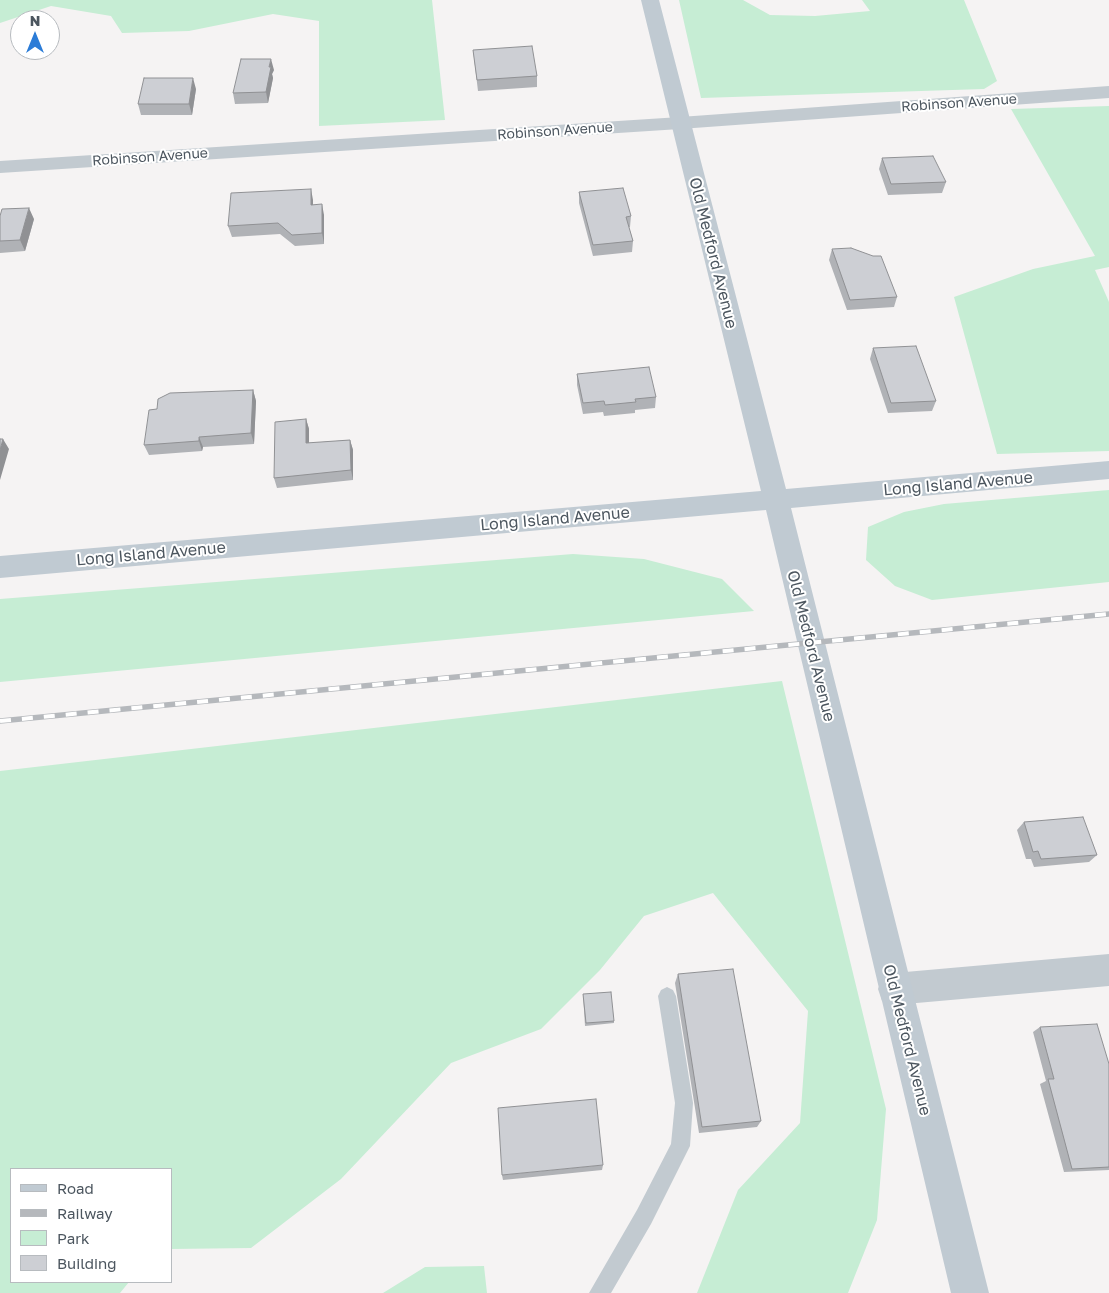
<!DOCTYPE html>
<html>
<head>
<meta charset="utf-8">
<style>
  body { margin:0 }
  #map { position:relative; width:1109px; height:1293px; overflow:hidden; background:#f5f3f3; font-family:"Golos Text",sans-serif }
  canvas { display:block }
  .legend { position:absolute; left:10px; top:1168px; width:162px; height:115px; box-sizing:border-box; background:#fff; border:1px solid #b7bbbf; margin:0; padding:6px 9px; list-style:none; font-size:15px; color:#4c565f }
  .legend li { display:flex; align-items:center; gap:10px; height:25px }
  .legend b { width:25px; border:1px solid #b7bbbf }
  .north { position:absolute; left:10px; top:10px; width:50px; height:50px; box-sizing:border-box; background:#fff; border:1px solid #b7bbbf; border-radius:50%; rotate:0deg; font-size:14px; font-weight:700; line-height:20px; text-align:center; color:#4c565f }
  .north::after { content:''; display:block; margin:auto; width:18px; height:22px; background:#2b7cd7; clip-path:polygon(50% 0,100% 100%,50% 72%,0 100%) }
</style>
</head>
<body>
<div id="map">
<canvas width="1109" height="1293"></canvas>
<ul class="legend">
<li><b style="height:6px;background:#c0cad2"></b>Road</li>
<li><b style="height:6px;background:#b5b8bc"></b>Railway</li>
<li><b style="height:14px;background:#c6edd4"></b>Park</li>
<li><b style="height:14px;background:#cdcfd4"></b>Building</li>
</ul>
<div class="north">N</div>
</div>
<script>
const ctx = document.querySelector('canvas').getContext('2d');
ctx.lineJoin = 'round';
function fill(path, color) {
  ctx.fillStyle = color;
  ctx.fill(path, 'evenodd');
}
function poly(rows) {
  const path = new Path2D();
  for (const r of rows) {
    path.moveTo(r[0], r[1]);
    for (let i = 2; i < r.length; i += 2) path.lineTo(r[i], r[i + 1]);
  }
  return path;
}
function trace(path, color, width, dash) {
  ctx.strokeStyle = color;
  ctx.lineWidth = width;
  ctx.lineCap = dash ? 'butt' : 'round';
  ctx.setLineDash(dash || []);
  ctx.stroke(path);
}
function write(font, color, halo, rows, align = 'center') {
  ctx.font = font + ' "Golos Text",sans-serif';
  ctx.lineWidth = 4;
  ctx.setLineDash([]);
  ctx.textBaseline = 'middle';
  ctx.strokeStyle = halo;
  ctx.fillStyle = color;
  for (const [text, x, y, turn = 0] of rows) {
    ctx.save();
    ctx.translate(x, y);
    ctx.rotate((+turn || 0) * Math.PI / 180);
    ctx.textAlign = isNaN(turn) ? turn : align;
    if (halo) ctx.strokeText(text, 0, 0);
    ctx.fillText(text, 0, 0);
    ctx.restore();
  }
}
fill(poly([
  [0,0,432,0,445,120,319,126,319,21,273,14,189,31,122,33,111,16,51,6,0,23],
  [679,0,743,0,770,15,815,16,870,11,862,0,964,0,997,81,984,89,701,98],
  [1109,106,1109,267,1095,270,1109,302,1109,451,997,454,954,297,1033,269,1095,256,1011,109],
  [1109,490,1109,582,932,600,895,586,866,560,868,527,904,512,944,504],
  [573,554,644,559,722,579,754,611,0,682,0,599],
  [782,681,886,1109,877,1220,848,1293,697,1293,738,1190,800,1123,808,1011,713,893,644,916,600,970,541,1029,451,1063,341,1179,251,1248,171,1249,171,1169,11,1169,11,1282,129,1282,120,1293,0,1293,0,771],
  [484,1266,487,1293,383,1293,425,1267]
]), '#c6edd4');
fill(poly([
  [667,987,673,990,676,996,693,1103,690,1146,651,1224,611,1293,589,1293,637,1210,671,1144,675,1103,658,996,661,990,667,987]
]), '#c2cad0');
fill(poly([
  [1109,86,1109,98,680,129,0,173,0,161,680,117,1109,86],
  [1109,954,1109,986,894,1005,882,1001,878,989,882,977,894,973,1109,954]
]), '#c2cad0');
fill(poly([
  [641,0,659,0,786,489,1109,461,1109,479,791,508,989,1293,951,1293,766,510,0,578,0,556,761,491,641,0]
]), '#c0cad2');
const rail = poly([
  [0,721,1109,614]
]);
trace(rail, '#b5b8bc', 5.5);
trace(rail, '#fff', 4, [11]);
fill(poly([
  [473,50,537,76,537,87,478,91],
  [274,70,272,74,273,78,268,103,235,104,233,93],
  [196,89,192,115,141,115,138,104],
  [882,158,946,182,942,193,888,195,879,169],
  [579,192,631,216,630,227,629,227,633,241,632,252,593,256,579,203],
  [313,200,313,205,324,215,324,244,295,246,280,234,232,237,228,226],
  [0,216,34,219,25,251,0,253],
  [832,249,897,297,894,307,847,310,829,260],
  [873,348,936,401,932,411,888,413,870,359],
  [577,374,656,397,655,408,635,410,635,413,604,416,603,412,583,414,577,385],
  [253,390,256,401,254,444,203,447,202,451,149,455,144,445,157,409],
  [306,419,309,429,309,443,350,440,353,450,353,480,277,488,274,478],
  [1024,822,1097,855,1089,862,1034,867,1031,859,1026,859,1017,830],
  [678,974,761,1121,757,1127,699,1133,675,983],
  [583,994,614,1021,614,1023,585,1026],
  [1040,1027,1109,1064,1109,1170,1064,1172,1040,1084,1046,1081,1033,1032],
  [603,1165,602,1170,503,1180,502,1175]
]), '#b0b2b6');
fill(poly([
  [271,59,274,70,272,74,273,78,268,103,266,92,269,67],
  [193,78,196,89,192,115,189,104],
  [311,189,313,200,313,216,311,205],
  [322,204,324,215,324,244,322,233],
  [29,208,34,219,25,251,20,240],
  [253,390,256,401,254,444,251,433],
  [306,419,309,429,309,454,306,443],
  [199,437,203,447,202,451,199,441],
  [3,439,9,449,0,480,0,450],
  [350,440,353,450,353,480,351,470]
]), '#909194');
const building = poly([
  [532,46,537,76,477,80,473,50,532,46],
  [241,59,271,59,269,67,271,67,266,92,233,93,241,59],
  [144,78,193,78,189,104,138,104,144,78],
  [933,156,946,182,891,184,882,158,933,156],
  [623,188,631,216,626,217,633,241,593,245,579,192,623,188],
  [311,189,311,205,322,204,322,233,292,235,278,223,228,226,231,193,311,189],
  [29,208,20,240,0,241,0,216,2,209,29,208],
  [851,248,873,256,881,256,897,297,850,300,832,249,851,248],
  [916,346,936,401,891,403,873,348,916,346],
  [649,367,656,397,635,399,636,402,605,405,604,401,583,403,577,374,649,367],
  [253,390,251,433,199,437,199,441,144,445,149,410,157,409,158,399,170,393,253,390],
  [306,419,306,443,350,440,351,470,274,478,275,422,306,419],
  [0,439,3,439,0,450,0,439],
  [1083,817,1097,855,1041,859,1038,851,1033,852,1024,822,1083,817],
  [733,969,761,1121,702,1127,678,974,733,969],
  [611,992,614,1021,586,1023,583,994,611,992],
  [1097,1024,1109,1064,1109,1167,1072,1169,1048,1079,1054,1079,1040,1027,1097,1024],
  [596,1099,603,1165,502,1175,498,1108,596,1099]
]);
fill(building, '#cdcfd4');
trace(building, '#909194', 1);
write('14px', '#4c565f', '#fff', [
  ["Robinson Avenue",959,103,-4],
  ["Robinson Avenue",555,131,-4],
  ["Robinson Avenue",150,157,-4]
]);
write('16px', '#4c565f', '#fff', [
  ["Old Medford Avenue",713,253,76],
  ["Long Island Avenue",958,484,-5],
  ["Long Island Avenue",555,519,-5],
  ["Long Island Avenue",151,554,-5],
  ["Old Medford Avenue",811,646,76],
  ["Old Medford Avenue",907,1040,76]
]);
</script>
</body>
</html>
